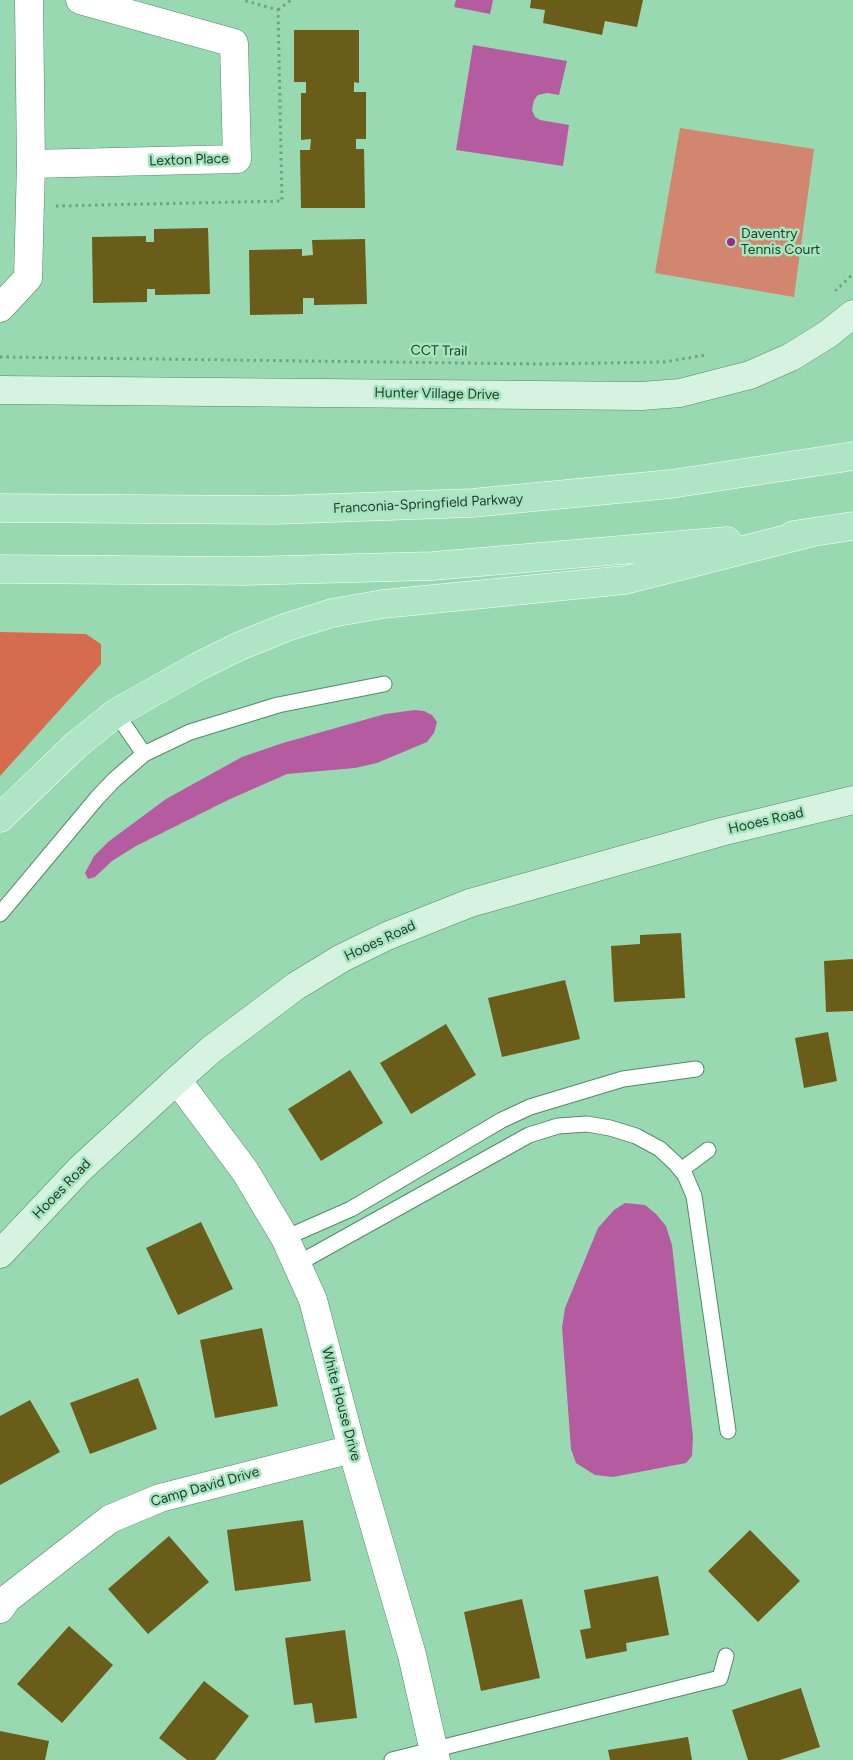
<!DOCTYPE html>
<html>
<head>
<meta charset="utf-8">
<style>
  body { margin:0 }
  canvas { display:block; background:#99d9b1 }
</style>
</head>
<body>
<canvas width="853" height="1760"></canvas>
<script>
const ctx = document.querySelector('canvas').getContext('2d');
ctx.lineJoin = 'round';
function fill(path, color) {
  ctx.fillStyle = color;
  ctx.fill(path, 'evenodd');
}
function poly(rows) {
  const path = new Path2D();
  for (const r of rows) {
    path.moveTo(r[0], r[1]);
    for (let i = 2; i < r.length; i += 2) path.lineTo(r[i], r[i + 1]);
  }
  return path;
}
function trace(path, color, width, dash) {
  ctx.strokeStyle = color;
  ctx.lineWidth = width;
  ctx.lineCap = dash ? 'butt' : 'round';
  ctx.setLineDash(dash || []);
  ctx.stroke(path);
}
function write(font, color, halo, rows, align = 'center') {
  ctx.font = font + ' Figtree,sans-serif';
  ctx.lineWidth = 5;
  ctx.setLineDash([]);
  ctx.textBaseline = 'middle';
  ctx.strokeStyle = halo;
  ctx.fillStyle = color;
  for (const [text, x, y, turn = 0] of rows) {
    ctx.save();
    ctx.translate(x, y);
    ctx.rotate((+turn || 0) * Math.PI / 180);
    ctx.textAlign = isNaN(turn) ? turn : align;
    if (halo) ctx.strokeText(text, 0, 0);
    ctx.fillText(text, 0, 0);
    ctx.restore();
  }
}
fill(poly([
  [680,128,814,149,794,297,655,273]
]), '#d2856f');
fill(poly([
  [0,632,86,634,101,644,101,664,0,776]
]), '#d76b4d');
fill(poly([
  [456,0,493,0,490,14,454,7],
  [473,45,567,61,559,95,547,93,538,95,534,100,532,110,535,117,540,120,569,125,563,166,456,150],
  [415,710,424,711,432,715,437,722,434,733,427,742,377,763,355,768,287,774,228,800,136,846,112,861,95,877,88,879,85,873,94,856,108,842,166,799,242,757,283,743,385,714],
  [625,1203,645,1205,656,1214,666,1226,672,1245,693,1437,692,1456,686,1463,613,1477,595,1475,576,1463,571,1449,562,1327,565,1308,598,1228,614,1210]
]), '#b55ca1');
fill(poly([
  [531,0,643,0,637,27,605,21,602,35,543,23,545,10,530,8],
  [294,30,359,30,359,83,354,82,354,92,366,92,366,139,356,139,356,149,364,149,365,208,301,208,300,150,310,150,311,139,301,140,301,93,306,93,306,82,294,82],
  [208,228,210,294,155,295,155,289,147,289,147,302,93,303,92,237,146,236,146,242,154,242,154,229],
  [365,239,367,304,314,305,314,298,303,298,303,314,250,315,249,250,302,249,302,256,313,255,312,240],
  [681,933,685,998,614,1002,611,946,640,944,640,935],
  [853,959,853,1011,826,1012,824,961],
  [565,980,580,1039,502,1057,488,998],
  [446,1024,476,1075,411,1114,380,1063],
  [828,1032,837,1081,804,1088,795,1038],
  [350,1070,383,1123,321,1161,288,1109],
  [201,1222,233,1289,178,1315,146,1248],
  [262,1328,278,1406,215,1418,200,1340],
  [138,1378,157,1429,90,1454,70,1403],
  [30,1400,60,1452,0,1485,0,1416],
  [303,1520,311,1581,235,1591,227,1530],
  [750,1530,800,1581,758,1622,708,1571],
  [169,1536,209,1582,148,1634,108,1589],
  [658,1576,669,1635,626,1643,627,1651,586,1659,580,1630,591,1628,584,1590],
  [522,1599,540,1678,481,1691,464,1612],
  [69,1626,113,1665,62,1723,17,1684],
  [345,1630,357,1718,315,1723,312,1703,294,1705,285,1638],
  [204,1681,249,1716,215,1760,187,1760,159,1738],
  [801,1688,820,1747,780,1760,748,1760,732,1710],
  [0,1731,49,1741,45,1760,0,1760],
  [688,1737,692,1760,610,1760,608,1750]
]), '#6a5c19');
const lane = poly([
  [116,713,144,754],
  [0,914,97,798,114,780,144,754,190,732,278,705,384,684],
  [681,1170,708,1150],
  [285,1238,351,1209,502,1120,530,1107,623,1079,696,1069],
  [297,1264,529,1135,558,1126,587,1124,610,1128,636,1136,660,1149,675,1163,685,1175,694,1196,728,1431],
  [392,1760,720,1678,726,1656]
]);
const street = poly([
  [31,164,237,159,234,43,80,0],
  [0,308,28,278,31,164,29,0],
  [177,1080,245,1171,285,1238,313,1300,352,1449,412,1655,436,1760],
  [0,1609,7,1599,110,1519,160,1498,352,1449]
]);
const secondary = poly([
  [0,390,642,396,680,393,750,375,791,357,828,334,853,314],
  [0,1254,80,1169,177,1080,212,1049,296,986,342,958,387,936,470,903,721,832,853,800]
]);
const primary = poly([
  [0,508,275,510,472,503,671,484,853,456],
  [793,535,853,526],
  [0,569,245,571,433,566,727,541],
  [0,818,76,745,116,713,199,666,240,646,287,627,332,613,383,604,625,580,810,533]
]);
trace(lane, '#4f8c68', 17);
trace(street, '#4f8c68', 29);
trace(secondary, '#4f8c68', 29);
trace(primary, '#fff', 29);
trace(poly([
  [278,10,291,0],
  [56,206,282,201,278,10,243,0],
  [835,291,853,274],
  [0,357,540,364,664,362,706,355]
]), '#6fa282', 3, [2.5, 4]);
trace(lane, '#fff', 15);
trace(street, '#fff', 28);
trace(secondary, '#d6f3e2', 28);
trace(primary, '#aee6c5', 28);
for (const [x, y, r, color] of [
  [731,242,5,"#9b2986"]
]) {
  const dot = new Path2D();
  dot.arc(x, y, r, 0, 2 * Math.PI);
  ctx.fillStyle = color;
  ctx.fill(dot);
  trace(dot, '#a6e6be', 2);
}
write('14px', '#233d2d', '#a6e6be', [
  ["Lexton Place",189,160,-2],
  ["CCT Trail",439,351,1],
  ["Hunter Village Drive",437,394,1],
  ["Franconia-Springfield Parkway",428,504,-3],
  ["Hooes Road",766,821,-13],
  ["Hooes Road",380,941,-25],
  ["Hooes Road",62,1189,-46],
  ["White House Drive",341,1404,75],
  ["Camp David Drive",205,1487,-16]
]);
write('14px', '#233d2d', '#a6e6be', [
  ["Daventry",741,234],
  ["Tennis Court",741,250]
], 'left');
</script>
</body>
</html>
